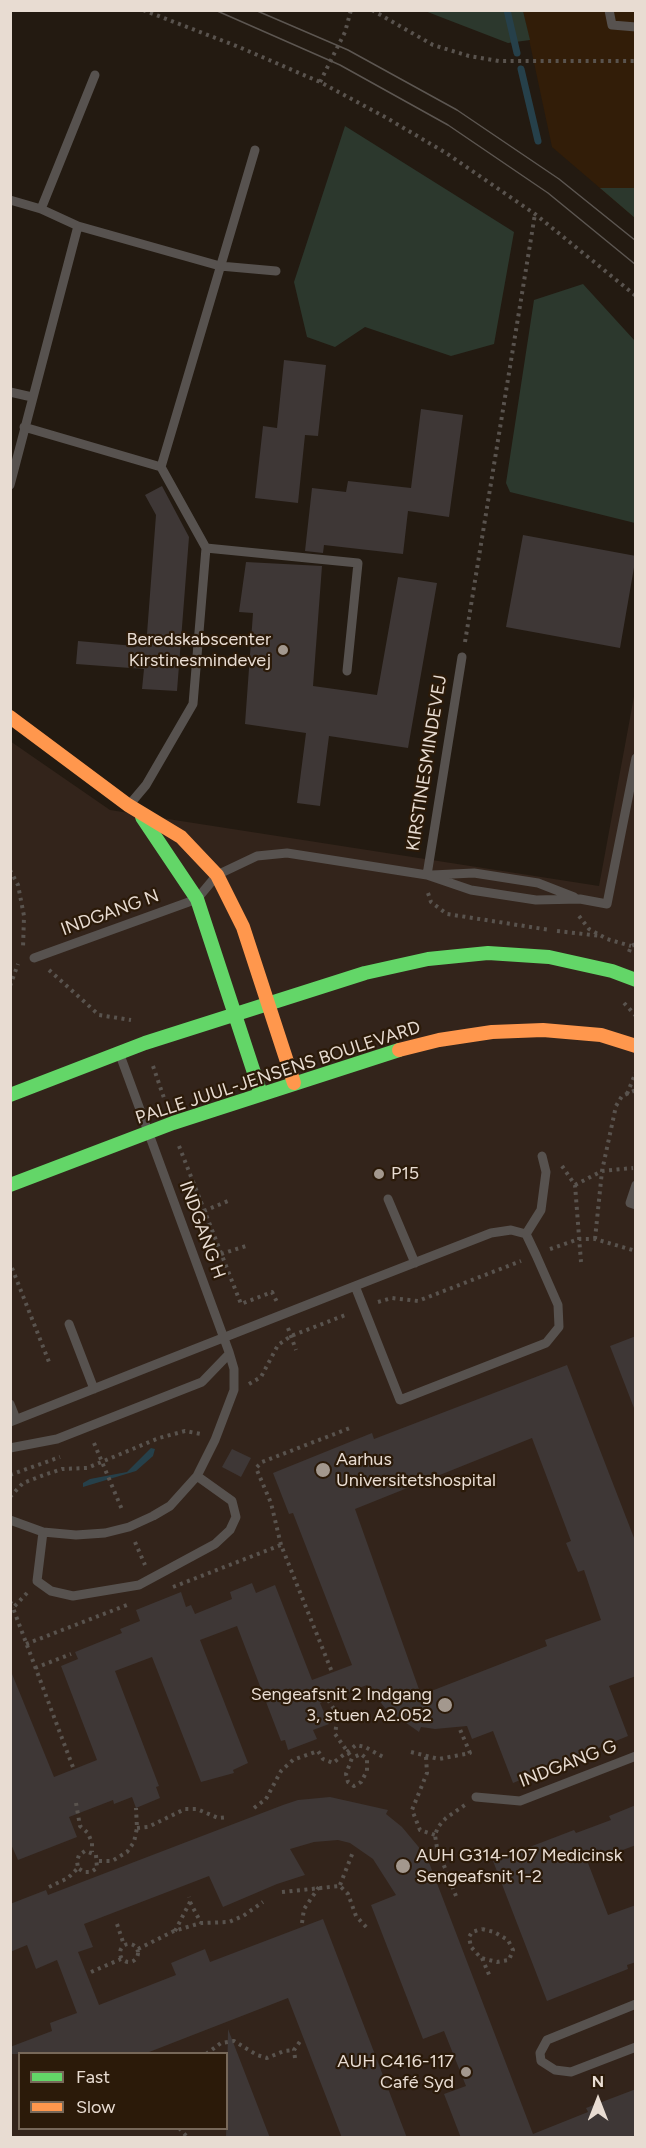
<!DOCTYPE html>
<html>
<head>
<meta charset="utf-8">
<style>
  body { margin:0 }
  #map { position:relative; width:646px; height:2148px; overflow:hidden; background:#231a11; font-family:Figtree,sans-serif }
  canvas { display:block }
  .frame { position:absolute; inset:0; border:12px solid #e8dcd2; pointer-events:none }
  .legend { position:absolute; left:18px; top:2052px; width:210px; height:78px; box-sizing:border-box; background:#2b1a09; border:2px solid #776859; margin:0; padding:8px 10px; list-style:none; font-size:18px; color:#e8dcd2 }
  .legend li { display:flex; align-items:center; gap:12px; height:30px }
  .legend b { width:30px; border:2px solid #776859 }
  .north { position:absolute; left:568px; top:2070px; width:60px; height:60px; -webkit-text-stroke:4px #2b1a09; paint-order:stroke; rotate:0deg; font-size:16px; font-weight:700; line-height:24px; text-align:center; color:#e8dcd2 }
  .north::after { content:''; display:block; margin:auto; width:21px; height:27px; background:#e8dcd2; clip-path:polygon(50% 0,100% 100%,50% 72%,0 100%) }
</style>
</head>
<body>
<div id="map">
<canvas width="646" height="2148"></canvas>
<div class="frame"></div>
<ul class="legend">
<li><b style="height:8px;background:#63d668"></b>Fast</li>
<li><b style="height:8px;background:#ff974d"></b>Slow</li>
</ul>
<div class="north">N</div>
</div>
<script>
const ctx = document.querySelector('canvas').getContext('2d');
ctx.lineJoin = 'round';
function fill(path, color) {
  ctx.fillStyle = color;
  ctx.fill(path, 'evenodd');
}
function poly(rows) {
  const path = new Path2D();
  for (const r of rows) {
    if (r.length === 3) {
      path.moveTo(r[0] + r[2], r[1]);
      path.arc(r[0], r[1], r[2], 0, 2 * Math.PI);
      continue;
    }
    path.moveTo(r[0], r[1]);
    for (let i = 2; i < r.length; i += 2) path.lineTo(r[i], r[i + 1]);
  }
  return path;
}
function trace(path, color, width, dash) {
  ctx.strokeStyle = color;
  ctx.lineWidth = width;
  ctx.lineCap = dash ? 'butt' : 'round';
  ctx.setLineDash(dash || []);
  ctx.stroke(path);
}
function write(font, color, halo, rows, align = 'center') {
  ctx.font = font + ' Figtree,sans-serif';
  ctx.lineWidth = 4.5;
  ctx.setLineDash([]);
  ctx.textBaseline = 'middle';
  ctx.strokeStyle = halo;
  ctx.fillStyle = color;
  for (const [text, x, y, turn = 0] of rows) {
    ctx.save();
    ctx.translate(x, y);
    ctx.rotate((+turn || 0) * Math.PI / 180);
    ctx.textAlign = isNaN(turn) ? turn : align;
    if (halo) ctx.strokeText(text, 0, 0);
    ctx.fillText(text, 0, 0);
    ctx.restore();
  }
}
fill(poly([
  [523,11,635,11,635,218,552,147]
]), '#321d08');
fill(poly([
  [635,691,635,2137,11,2137,10,741,110,810,599,886],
  [20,2054,226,2054,226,2128,20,2128]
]), '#33241b');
fill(poly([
  [425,11,523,11,530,40,508,43],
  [345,126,514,232,494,344,451,356,365,327,335,347,307,337,294,282],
  [600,188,635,188,635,218],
  [583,284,635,341,635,523,510,492,506,483,534,300]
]), '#2c382d');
fill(poly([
  [151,1448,155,1449,153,1456,136,1471,83,1487,83,1483,90,1479,127,1472]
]), '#26404a');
trace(poly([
  [507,10,517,53],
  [521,69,538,141]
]), '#26404a', 7);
fill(poly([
  [284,360,326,365,318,436,305,435,298,503,255,498,263,426,277,428],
  [421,409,463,415,449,517,408,511,403,554,324,545,323,553,305,551,312,488,346,492,348,481,411,488],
  [162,486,189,537,177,691,142,689,144,669,76,664,78,641,146,647,156,515,145,495],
  [523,535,636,556,620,648,506,627],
  [246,562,322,566,313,686,377,695,398,577,437,583,408,748,329,736,320,806,297,803,306,733,245,724,253,613,239,612],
  [636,1336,636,1408,634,1408,610,1346],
  [567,1365,636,1543,636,1676,609,1686,628,1736,513,1783,493,1731,472,1739,467,1726,435,1729,421,1727,419,1732,385,1708,367,1685,320,1703,329,1724,313,1730,317,1739,288,1750,285,1740,281,1741,237,1626,200,1640,248,1763,233,1770,234,1773,201,1782,152,1657,115,1671,159,1786,156,1787,160,1798,136,1808,132,1797,114,1804,113,1800,69,1817,77,1837,18,1860,10,1842,10,1669,54,1777,97,1760,61,1666,78,1659,75,1652,122,1633,120,1629,140,1621,136,1610,181,1592,186,1607,191,1605,195,1614,232,1599,230,1592,252,1583,256,1593,275,1585,312,1680,352,1665,293,1513,289,1514,273,1473,372,1433,374,1439],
  [532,1438,571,1541,566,1543,578,1572,584,1570,601,1620,545,1640,547,1646,421,1695,355,1509],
  [232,1449,251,1458,241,1477,222,1467],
  [330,1797,388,1810,386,1814,402,1827,422,1851,430,1865,533,2134,588,2112,586,2108,636,2089,636,2138,461,2138,444,2094,466,2086,444,2031,423,2039,371,1905,396,1895,373,1859,350,1843,338,1840,314,1842,290,1849,305,1875,277,1884,223,1907,209,1876,84,1924,93,1947,78,1952,99,2005,176,1975,171,1963,205,1949,210,1962,323,1919,407,2138,342,2138,288,1998,144,2054,10,2054,10,2047,52,2031,50,2023,77,2013,57,1960,36,1969,27,1945,10,1952,10,1904,46,1890,48,1895,283,1805,298,1800],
  [636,1805,636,1845,588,1863,608,1915,636,1905,636,1962,627,1965,628,1969,547,2001,493,1861,574,1830,576,1833,611,1820,609,1816],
  [228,2029,270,2138,226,2138]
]), '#3e3736');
trace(poly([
  [143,10,239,47,320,82,385,117,446,153,535,214,636,296],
  [372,10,433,45,469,56,499,61,636,61],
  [320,82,345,32,351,10],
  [465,642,535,214],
  [10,870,18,885,24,916,23,948],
  [428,893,431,902,447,914,550,930],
  [579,916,589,929,607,939,631,946],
  [557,931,601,936],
  [629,952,631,946,636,944],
  [49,970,99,1015,131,1020],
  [10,986,18,964],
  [624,1003,636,1016],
  [153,1066,165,1101],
  [627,1094,636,1072],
  [179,1146,241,1304,272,1292,277,1302],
  [562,1166,575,1185,581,1262],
  [575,1185,602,1171,633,1168],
  [204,1211,228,1201],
  [595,1239,602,1171,616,1106,622,1096,636,1090],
  [550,1249,579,1239,595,1239,636,1251],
  [221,1254,246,1246],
  [12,1268,49,1362],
  [378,1302,392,1298,418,1301,521,1261],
  [288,1328,296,1350],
  [249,1384,261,1377,278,1345,291,1336,348,1314],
  [94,1443,123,1512],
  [10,1475,60,1457],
  [10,1497,23,1483,44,1475,62,1469,87,1468,159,1438,185,1431,201,1434],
  [135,1542,145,1565],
  [281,1545,271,1503,256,1468,262,1462,350,1428],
  [173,1587,281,1545,332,1672],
  [27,1593,13,1608,74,1770],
  [10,1601,13,1608],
  [26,1644,127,1605],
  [35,1668,71,1654],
  [328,1700,338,1715,335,1734,352,1758,346,1774,348,1782,354,1786,361,1782,367,1771,367,1759,361,1754,352,1758],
  [411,1752,439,1759,470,1753,459,1727],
  [426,1757,427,1773,412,1810,420,1830,435,1835],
  [76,1803,80,1826,88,1833,92,1843,92,1852],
  [254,1808,266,1799,281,1771,293,1760,318,1751,323,1759,333,1763,356,1745,365,1747,385,1758],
  [137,1828,148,1827,185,1809,197,1809,218,1818,228,1817],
  [99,1861,112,1861,127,1852,134,1842,137,1828,136,1808],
  [340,1885,353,1852],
  [49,1887,68,1878,78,1868,77,1861,79,1855,85,1851,96,1855,97,1868,91,1872,84,1872,78,1868],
  [282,1892,340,1886,348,1894,356,1916,368,1929],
  [456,1896,437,1848,435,1835,438,1827,446,1818,465,1805],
  [190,1902,201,1923],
  [302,1923,304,1909,319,1887],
  [117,1924,124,1945],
  [482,1929,494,1932,508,1940,513,1950,509,1960,497,1962,481,1958,471,1947,469,1937,472,1932,482,1929],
  [175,1931,190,1902,189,1897],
  [129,1953,9],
  [138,1949,174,1931,201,1923,229,1922,243,1916,263,1902],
  [482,1958,490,1977],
  [91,1972,121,1959],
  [206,2054,221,2043,234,2041,257,2055,267,2058,284,2051,294,2050],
  [295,2058,294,2050,301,2040],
  [179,2128,188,2138]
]), '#59534e', 4, [3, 4.5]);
trace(poly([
  [609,10,612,25,636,27],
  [10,200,41,209,78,226,220,266,276,271],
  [41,209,95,75],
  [10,392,32,397],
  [24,427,161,467,206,548,193,704,146,785,130,804],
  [161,467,255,150],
  [10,485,78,226],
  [206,548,358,563,347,671],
  [427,875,471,890,536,900,580,899,607,904,636,758],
  [432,875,474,873,538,883,574,897],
  [34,958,197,899,217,875,257,856,287,853,427,875,462,657],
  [636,1185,630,1203,636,1205],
  [388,1199,415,1263],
  [526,1234,541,1210,546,1172,542,1156],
  [69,1324,94,1389],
  [10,1404,16,1419],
  [10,1422,154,1365,355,1286,491,1233,511,1230,526,1234,536,1255,558,1305,559,1327,546,1343,400,1400,355,1286],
  [10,1448,57,1439,202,1382,229,1354],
  [10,1520,43,1532,76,1535,105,1533,129,1527,153,1516,170,1506,197,1476,215,1440,234,1390,234,1369,229,1352,120,1055],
  [43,1532,37,1581,51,1591,73,1596,139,1585,215,1544,230,1530,236,1517,232,1501,197,1476],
  [476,1797,520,1801,636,1756],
  [636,2004,547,2040,540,2053,541,2061,555,2070,571,2072,636,2047]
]), '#57524f', 9);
trace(poly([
  [142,817,197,899,261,1094],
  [10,1095,145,1043,365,973,428,959,488,953,549,957,612,971,636,980],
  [10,1185,173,1123,399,1050]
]), '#63d668', 14);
trace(poly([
  [10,717,128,805,181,837,217,875,243,927,294,1083],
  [399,1050,439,1040,492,1032,543,1030,601,1035,636,1046]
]), '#ff974d', 14);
trace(poly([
  [215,10,340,65,448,125,548,193,636,265],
  [255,10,348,50,457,110,559,179,636,241]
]), '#5c5651', 1.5);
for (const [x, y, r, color] of [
  [283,650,6,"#a3988e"],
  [379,1174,6,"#a3988e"],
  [323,1470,8,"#a3988e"],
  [445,1705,8,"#a3988e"],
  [403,1866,8,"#a3988e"],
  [466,2072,6,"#a3988e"]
]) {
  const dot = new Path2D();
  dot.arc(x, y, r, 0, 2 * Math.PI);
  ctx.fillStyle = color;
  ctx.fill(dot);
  trace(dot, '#2b1a09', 2);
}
write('18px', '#e8dcd2', '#2b1a09', [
  ["Beredskabscenter",271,640],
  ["Kirstinesmindevej",271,661],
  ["P15",391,1174,"left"],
  ["Aarhus",336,1460,"left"],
  ["Universitetshospital",336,1481,"left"],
  ["Sengeafsnit 2 Indgang",432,1695],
  ["3, stuen A2.052",432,1716],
  ["AUH G314-107 Medicinsk",416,1856,"left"],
  ["Sengeafsnit 1-2",416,1877,"left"],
  ["AUH C416-117",454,2062],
  ["Café Syd",454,2083]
], 'right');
write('18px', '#e8dcd2', '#2b1a09', [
  ["KIRSTINESMINDEVEJ",427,763,-81],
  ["INDGANG N",110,913,-20],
  ["PALLE JUUL-JENSENS BOULEVARD",278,1073,-18],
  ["INDGANG H",202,1230,70],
  ["INDGANG G",568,1764,-21]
]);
</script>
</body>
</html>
